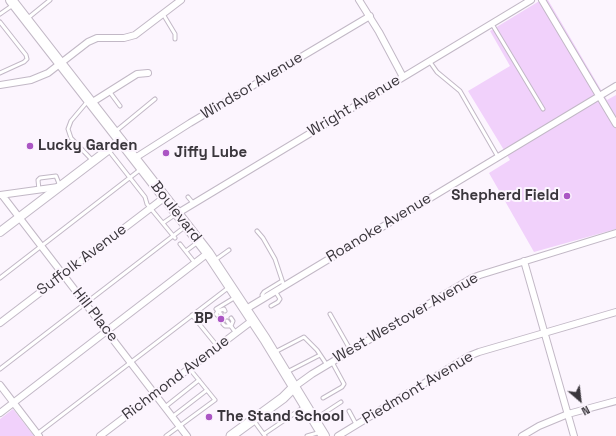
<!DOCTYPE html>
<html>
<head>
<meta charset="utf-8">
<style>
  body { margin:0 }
  #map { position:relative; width:616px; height:436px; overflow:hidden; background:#fcf5fe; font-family:"Space Grotesk",sans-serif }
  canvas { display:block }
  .north { position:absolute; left:560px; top:380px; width:40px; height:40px; -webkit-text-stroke:3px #fcf5fe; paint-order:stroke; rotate:152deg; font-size:11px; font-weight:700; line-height:16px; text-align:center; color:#3a363c }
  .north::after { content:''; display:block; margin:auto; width:14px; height:18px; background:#3a363c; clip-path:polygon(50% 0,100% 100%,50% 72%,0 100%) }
</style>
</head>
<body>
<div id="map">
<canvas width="616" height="436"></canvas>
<div class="north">N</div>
</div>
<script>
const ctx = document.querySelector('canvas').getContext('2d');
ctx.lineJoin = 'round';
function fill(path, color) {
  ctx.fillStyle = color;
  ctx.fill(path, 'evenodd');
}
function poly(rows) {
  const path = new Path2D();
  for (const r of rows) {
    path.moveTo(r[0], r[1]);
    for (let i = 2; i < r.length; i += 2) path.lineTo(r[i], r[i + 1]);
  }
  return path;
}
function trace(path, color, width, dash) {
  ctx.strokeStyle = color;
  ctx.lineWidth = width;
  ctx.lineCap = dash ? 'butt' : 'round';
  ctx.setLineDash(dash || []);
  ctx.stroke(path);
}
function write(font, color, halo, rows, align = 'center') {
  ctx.font = font + ' "Space Grotesk",sans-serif';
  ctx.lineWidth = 4;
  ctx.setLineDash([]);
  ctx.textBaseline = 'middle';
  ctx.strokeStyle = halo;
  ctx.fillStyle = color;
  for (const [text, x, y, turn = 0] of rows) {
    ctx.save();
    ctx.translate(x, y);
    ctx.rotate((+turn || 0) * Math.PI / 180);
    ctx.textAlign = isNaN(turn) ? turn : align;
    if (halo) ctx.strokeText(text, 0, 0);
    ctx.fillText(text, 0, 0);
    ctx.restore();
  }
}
fill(poly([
  [541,0,548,0,607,100,616,95,616,229,534,252,489,173,510,160,468,91,510,66,490,31],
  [13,409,34,436,0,436,0,419]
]), '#f1d1fb');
const service = poly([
  [0,14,13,5],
  [163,14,175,34,175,39],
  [28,18,50,0],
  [0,22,26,55,27,59,24,62,0,73],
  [492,24,543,109],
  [430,62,437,72,460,91,498,157],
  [109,91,120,106],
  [87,102,71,121,68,129,71,138,93,161],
  [116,131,155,99],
  [109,151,145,197,147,204,175,238],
  [39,190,38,180,40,178,56,176,60,186],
  [188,197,193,203],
  [163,223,176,214],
  [257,231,263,238,275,259,284,286],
  [180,244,195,263],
  [186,251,198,242],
  [215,260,229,250],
  [0,278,141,169],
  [263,298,262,295,264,292,282,281],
  [271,306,278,302,280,299,275,291],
  [221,314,216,309,234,298],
  [330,314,351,351],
  [192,315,218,347],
  [218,316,216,314,218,311,224,309,225,311],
  [227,321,236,333],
  [223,324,225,326,231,326,233,321,231,318],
  [275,352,304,337,317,350,327,365],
  [0,369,186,226],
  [287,372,320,355],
  [323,398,342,387,344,384,332,362],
  [165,407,199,380],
  [349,411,356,424],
  [172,417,207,390],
  [315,419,341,402],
  [254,421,265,436],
  [37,434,228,288],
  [264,434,304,407],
  [166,436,215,400,189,368],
  [307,436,321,432]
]);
const minor = poly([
  [359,0,379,32,403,77],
  [542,0,616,124],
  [0,85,31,80,48,73,88,42,97,38,124,38,135,35,181,0],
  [91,103,137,74,148,73],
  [135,158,190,123,370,16],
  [0,195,58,187],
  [2,195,187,436],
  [178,213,531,0],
  [524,261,574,436],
  [246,309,616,86],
  [0,323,165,197],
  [0,385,39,436],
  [294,387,312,374,472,278,480,275,616,233],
  [0,413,208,253],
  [100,436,253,320],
  [338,436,469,356,479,352,616,312],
  [522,436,539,426,568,414,616,401]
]);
const tertiary = poly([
  [0,232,121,140]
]);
const secondary = poly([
  [231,436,283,398,294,387]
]);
const primary = poly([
  [11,0,208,253,265,339,324,436]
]);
trace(service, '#c2b8c6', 5);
trace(minor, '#c2b8c6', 8);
trace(tertiary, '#c2b8c6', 10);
trace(secondary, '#c2b8c6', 11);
trace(primary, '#c2b8c6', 12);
trace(service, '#fff', 3);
trace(minor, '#fff', 6);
trace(tertiary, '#fff', 8);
trace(secondary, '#fff', 9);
trace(primary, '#fff', 10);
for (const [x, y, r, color] of [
  [30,146,4,"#ab55c4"],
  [166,153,4,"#ab55c4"],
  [567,196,4,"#ab55c4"],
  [221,319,4,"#ab55c4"],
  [209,417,4,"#ab55c4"]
]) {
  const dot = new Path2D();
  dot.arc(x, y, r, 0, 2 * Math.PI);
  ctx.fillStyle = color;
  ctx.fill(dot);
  trace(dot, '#fcf5fe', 1.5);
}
write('15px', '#3a363c', '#fcf5fe', [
  ["Windsor Avenue",252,86,-31],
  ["Wright Avenue",354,106,-31],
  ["Boulevard",176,212,52],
  ["Roanoke Avenue",379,228,-31],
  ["Suffolk Avenue",82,260,-37],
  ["Hill Place",95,315,52],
  ["West Westover Avenue",406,318,-30],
  ["Richmond Avenue",176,378,-37],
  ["Piedmont Avenue",418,388,-31]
]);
write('bold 15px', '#3a363c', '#fcf5fe', [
  ["Lucky Garden",38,146],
  ["Jiffy Lube",174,153],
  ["Shepherd Field",559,196,"right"],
  ["BP",213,319,"right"],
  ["The Stand School",217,417]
], 'left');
</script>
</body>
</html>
